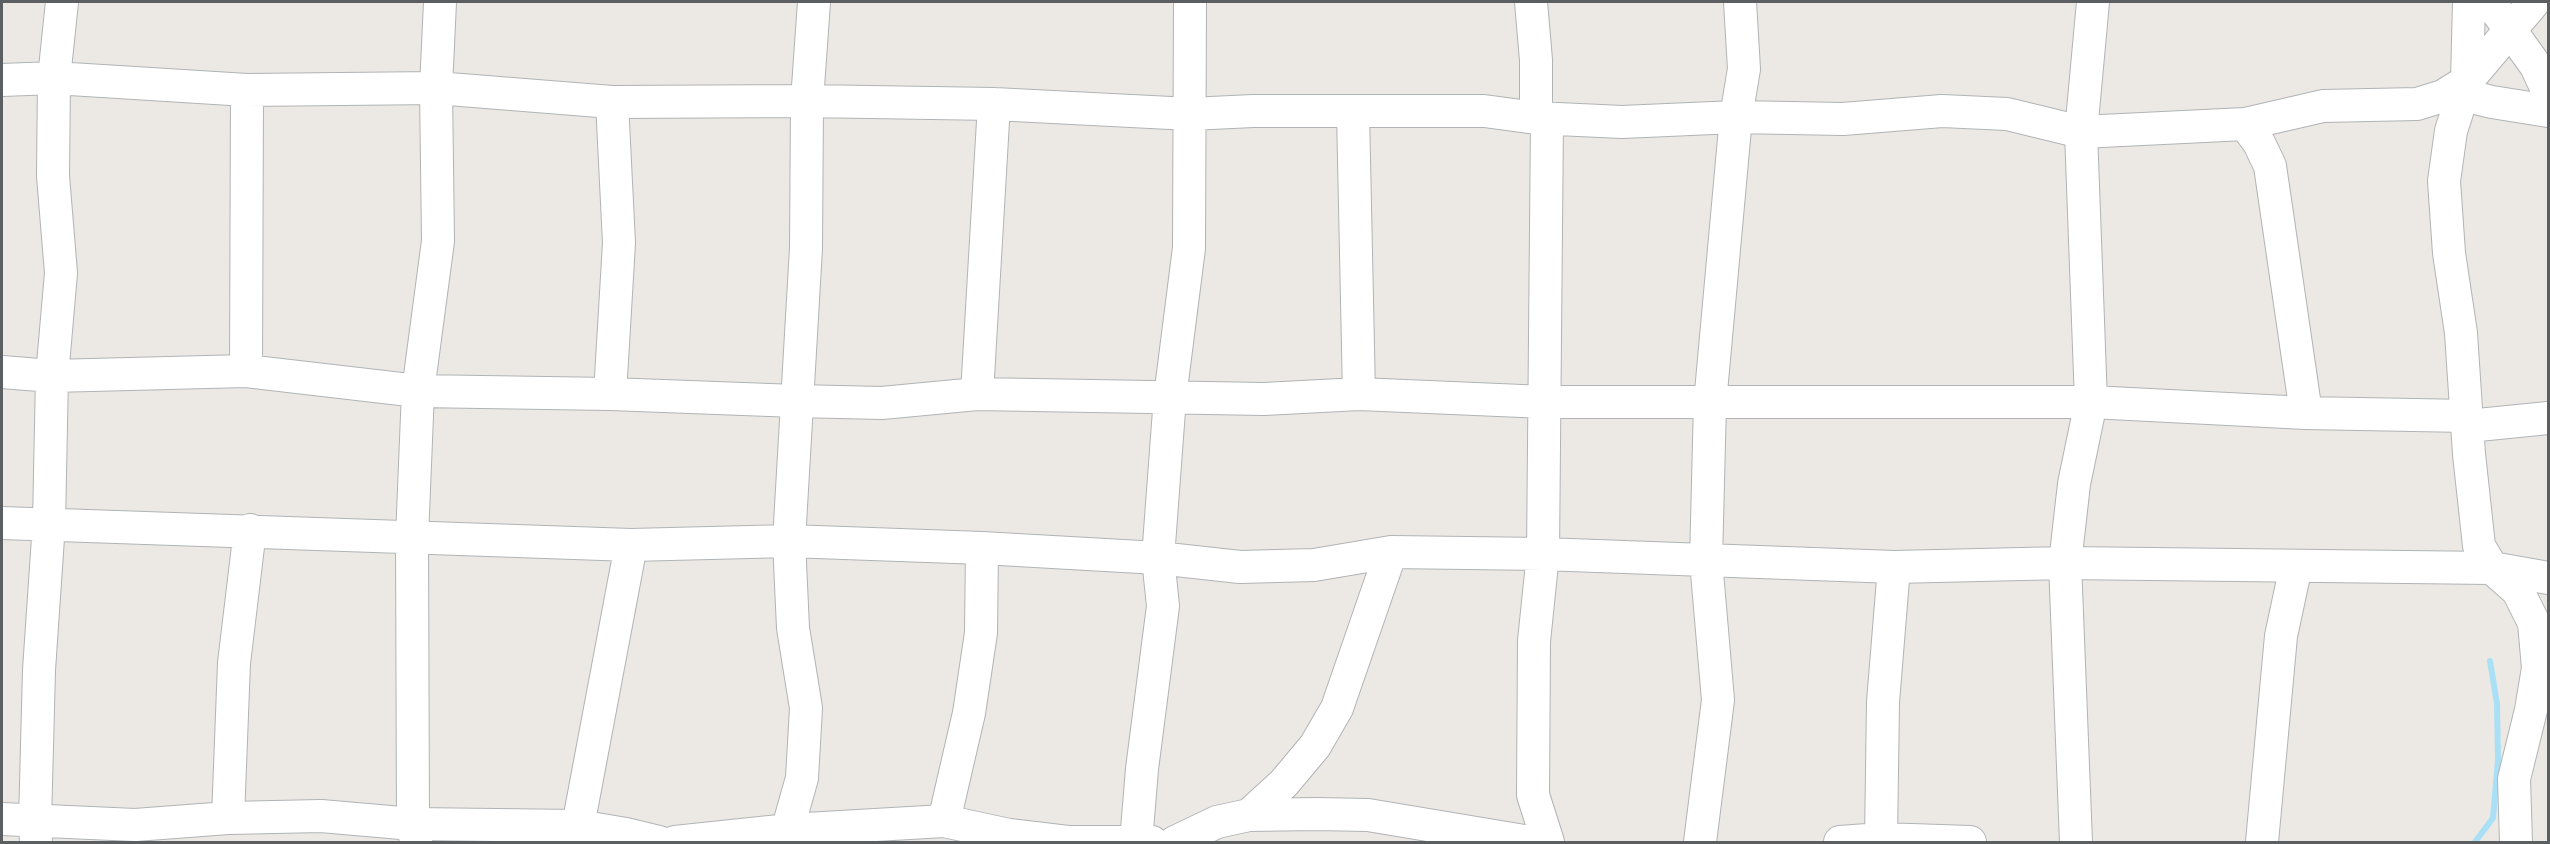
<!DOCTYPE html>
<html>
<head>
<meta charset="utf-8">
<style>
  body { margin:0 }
  #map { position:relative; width:2550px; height:844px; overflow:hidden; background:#ece8e3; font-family:"Noto Sans",sans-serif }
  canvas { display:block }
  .frame { position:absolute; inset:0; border:3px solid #5b5f62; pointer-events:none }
</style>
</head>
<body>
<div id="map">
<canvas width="2550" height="844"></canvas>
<div class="frame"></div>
</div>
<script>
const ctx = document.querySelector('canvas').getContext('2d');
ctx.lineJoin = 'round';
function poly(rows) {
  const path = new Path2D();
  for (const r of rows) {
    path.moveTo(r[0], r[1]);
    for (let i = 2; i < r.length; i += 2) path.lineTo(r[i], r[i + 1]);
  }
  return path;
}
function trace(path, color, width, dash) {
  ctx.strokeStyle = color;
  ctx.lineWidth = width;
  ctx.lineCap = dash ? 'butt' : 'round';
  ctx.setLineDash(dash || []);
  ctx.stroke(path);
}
trace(poly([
  [2475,842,2493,818,2498,760,2497,704,2490,661]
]), '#aae0f5', 6);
const minor = poly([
  [1531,2,1536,60,1536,118],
  [2469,2,2467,81,2451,131,2444,181,2449,253,2461,333,2469,454,2479,546,2492,568,2518,591,2534,623,2538,668,2531,710,2514,779,2516,842],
  [2490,2,2536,66,2548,92],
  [2,80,54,78,247,90,436,88,612,102,807,101,994,104,1190,114,1253,111,1484,111,1536,118,1622,122,1736,117,1843,119,1942,111,2007,114,2081,132,2245,124,2323,106,2417,104,2443,96,2467,81,2534,2],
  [2463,95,2492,102,2548,111],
  [1353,112,1359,394],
  [1547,119,1543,554,1534,641,1533,795,1548,842],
  [2245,124,2259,143,2270,166,2306,413],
  [246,371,247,90],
  [2,372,52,376,246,371,418,391,610,394,796,401,882,403,977,394,1264,399,1359,394,1545,402,2091,402,2306,413,2467,416],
  [610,394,619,243,612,102],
  [977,394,994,104],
  [2468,426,2548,418],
  [2,523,631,545,789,541,982,548,1158,558,1240,567,1314,565,1391,552,1543,554,1894,567,2065,563,2492,568,2548,578],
  [1249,815,1284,783,1315,746,1337,708,1391,552],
  [228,818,234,663,250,530],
  [2,819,135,825,228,818,321,816,413,824,578,826,626,834,659,842],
  [944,821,969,713,981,633,982,548],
  [578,826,631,545],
  [1881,839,1883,702,1894,567],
  [36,842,35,822,39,670,49,523,52,376,61,273,53,176,54,78,62,2],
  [416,842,413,824,412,538,418,391,438,241,436,88,440,2],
  [675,842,789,830,944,821,1009,835,1068,842,1152,842],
  [784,842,802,778,806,708,793,628,789,541,806,248,807,101,814,2],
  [1136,842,1142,769,1163,606,1158,558,1170,397,1189,248,1190,2],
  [1175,842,1217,822,1249,815,1317,814,1368,815,1530,842],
  [1700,842,1718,700,1706,561,1710,403,1736,117,1744,69,1740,2],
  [1840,842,1881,839,1970,842],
  [2076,842,2065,563,2074,484,2091,402,2081,132,2093,2],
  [2262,842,2281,636,2296,566]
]);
trace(minor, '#b0b4b7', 34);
trace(minor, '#fff', 32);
</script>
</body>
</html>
